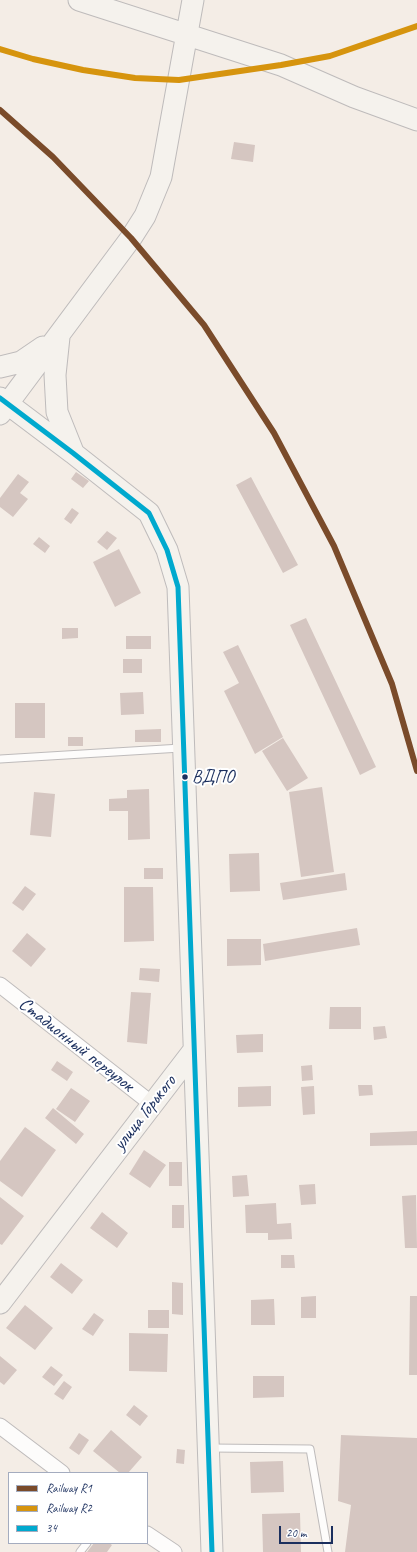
<!DOCTYPE html>
<html>
<head>
<meta charset="utf-8">
<style>
  body { margin:0 }
  #map { position:relative; width:417px; height:1552px; overflow:hidden; background:#f4ede6; font-family:Caveat,sans-serif }
  canvas { display:block }
  .legend { position:absolute; left:8px; top:1472px; width:140px; height:72px; box-sizing:border-box; background:#fff; border:1px solid #a4acbf; margin:0; padding:5px 7px; list-style:none; font-size:12px; color:#1b2f5e }
  .legend li { display:flex; align-items:center; gap:8px; height:20px }
  .legend b { width:20px; border:1px solid #a4acbf }
  .scale { position:absolute; left:279px; top:1526px; width:54px; height:18px; box-sizing:border-box; border:2px solid #1b2f5e; border-top:0; padding-left:5px; font-size:12px; line-height:14px; white-space:nowrap; color:#1b2f5e; -webkit-text-stroke:3px #fff; paint-order:stroke }
</style>
</head>
<body>
<div id="map">
<canvas width="417" height="1552"></canvas>
<ul class="legend">
<li><b style="height:5px;background:#7a4b2a"></b>Railway R1</li>
<li><b style="height:5px;background:#d6940e"></b>Railway R2</li>
<li><b style="height:5px;background:#00a9ce"></b>34</li>
</ul>
<div class="scale">20 m</div>
</div>
<script>
const ctx = document.querySelector('canvas').getContext('2d');
ctx.lineJoin = 'round';
function fill(path, color) {
  ctx.fillStyle = color;
  ctx.fill(path, 'evenodd');
}
function poly(rows) {
  const path = new Path2D();
  for (const r of rows) {
    path.moveTo(r[0], r[1]);
    for (let i = 2; i < r.length; i += 2) path.lineTo(r[i], r[i + 1]);
  }
  return path;
}
function trace(path, color, width, dash) {
  ctx.strokeStyle = color;
  ctx.lineWidth = width;
  ctx.lineCap = dash ? 'butt' : 'round';
  ctx.setLineDash(dash || []);
  ctx.stroke(path);
}
function write(font, color, halo, rows, align = 'center') {
  ctx.font = font + ' Caveat,sans-serif';
  ctx.lineWidth = 4;
  ctx.setLineDash([]);
  ctx.textBaseline = 'middle';
  ctx.strokeStyle = halo;
  ctx.fillStyle = color;
  for (const [text, x, y, turn = 0] of rows) {
    ctx.save();
    ctx.translate(x, y);
    ctx.rotate((+turn || 0) * Math.PI / 180);
    ctx.textAlign = isNaN(turn) ? turn : align;
    if (halo) ctx.strokeText(text, 0, 0);
    ctx.fillText(text, 0, 0);
    ctx.restore();
  }
}
fill(poly([
  [234,142,255,145,253,162,231,159],
  [76,472,89,481,83,488,71,479],
  [18,474,29,482,20,493,28,499,13,517,0,507,0,498],
  [251,477,298,565,283,573,236,485],
  [72,508,79,513,71,524,64,519],
  [107,531,117,538,107,550,97,542],
  [39,537,50,546,45,553,33,544],
  [119,549,141,593,115,607,93,562],
  [306,618,376,767,360,775,290,625],
  [62,628,78,628,78,638,62,639],
  [126,636,151,636,151,649,126,649],
  [238,645,283,737,255,754,224,691,239,683,223,652],
  [123,659,142,659,142,673,123,673],
  [143,692,144,714,121,715,120,693],
  [15,703,45,703,45,738,15,738],
  [161,729,161,742,135,742,135,730],
  [68,737,83,737,83,746,68,746],
  [283,738,308,778,287,791,262,751],
  [322,787,334,872,301,877,289,792],
  [149,789,150,839,128,840,128,811,109,811,109,799,127,798,127,790],
  [34,792,55,794,51,837,30,835],
  [259,853,260,891,230,892,229,854],
  [144,868,163,868,163,879,144,879],
  [345,873,347,890,283,900,280,883],
  [25,886,36,894,23,911,12,903],
  [124,887,153,887,154,941,124,942],
  [357,928,360,945,265,961,263,944],
  [27,933,46,949,31,967,12,951],
  [227,939,261,939,261,965,227,966],
  [140,968,160,969,159,982,139,980],
  [131,992,151,993,147,1044,127,1042],
  [330,1007,361,1007,361,1029,329,1029],
  [385,1026,387,1038,374,1040,373,1027],
  [263,1034,263,1052,237,1053,236,1035],
  [57,1061,73,1072,67,1081,51,1070],
  [312,1065,313,1080,302,1081,301,1066],
  [358,1085,372,1085,373,1095,359,1096],
  [271,1086,271,1106,238,1107,238,1087],
  [314,1086,315,1114,303,1115,301,1087],
  [71,1088,90,1101,75,1122,56,1109],
  [53,1108,84,1134,76,1144,45,1118],
  [25,1127,56,1150,22,1197,0,1181,0,1161],
  [417,1131,417,1145,370,1146,370,1133],
  [144,1150,166,1165,150,1188,129,1174],
  [169,1162,182,1162,182,1186,169,1186],
  [247,1175,249,1196,233,1197,232,1176],
  [315,1184,316,1204,301,1205,299,1185],
  [416,1195,417,1248,405,1248,402,1196],
  [0,1197,24,1216,2,1245,0,1244],
  [276,1203,277,1224,291,1223,292,1239,268,1240,268,1233,246,1233,245,1205],
  [172,1205,184,1205,184,1228,172,1228],
  [102,1212,128,1233,117,1248,90,1228],
  [281,1255,294,1255,295,1268,281,1268],
  [61,1263,83,1280,72,1294,50,1277],
  [172,1282,183,1283,183,1315,172,1314],
  [316,1296,316,1318,301,1318,301,1297],
  [410,1296,417,1296,417,1375,409,1375],
  [274,1299,275,1325,251,1325,251,1300],
  [25,1305,53,1328,35,1350,6,1328],
  [148,1310,169,1310,169,1328,148,1328],
  [94,1313,104,1320,93,1336,82,1329],
  [129,1333,168,1334,167,1372,129,1371],
  [0,1356,17,1370,4,1385,0,1382],
  [51,1366,63,1375,54,1386,42,1377],
  [253,1376,284,1376,284,1397,253,1398],
  [64,1381,72,1387,63,1400,54,1394],
  [134,1405,148,1416,140,1426,126,1415],
  [111,1430,142,1457,128,1473,120,1473,93,1451],
  [79,1433,89,1440,79,1455,69,1448],
  [341,1435,417,1438,417,1552,345,1552,351,1505,338,1501],
  [177,1449,185,1450,184,1464,176,1463],
  [283,1461,284,1492,251,1493,250,1462],
  [300,1513,301,1552,263,1552,262,1514],
  [94,1543,109,1543,112,1545,107,1552,87,1552]
]), '#d5c6c1');
const lane = poly([
  [0,759,181,748],
  [211,1448,310,1449,328,1552],
  [80,1552,87,1543]
]);
const street = poly([
  [0,985,152,1104],
  [0,1426,62,1473],
  [147,1534,174,1552]
]);
const secondary = poly([
  [79,0,281,65,354,97,417,120],
  [59,337,55,375,57,412,73,452],
  [0,367,21,362,43,347],
  [0,398,73,453,149,513,167,550,178,587,212,1552],
  [0,414,131,238,145,216,161,177,193,0],
  [0,1303,194,1050]
]);
trace(lane, '#bebbbb', 9);
trace(street, '#bebbbb', 17);
trace(secondary, '#bebbbb', 23);
trace(lane, '#fdfcfb', 7);
trace(street, '#fdfcfb', 15);
trace(secondary, '#f5f2ed', 21);
trace(poly([
  [0,398,73,453,149,513,167,550,178,587,212,1552]
]), '#00a9ce', 5);
trace(poly([
  [0,110,53,157,131,238,204,325,274,433,334,546,392,684,417,771]
]), '#7a4b2a', 6);
trace(poly([
  [0,49,33,59,83,70,135,78,179,80,281,65,330,56,417,26]
]), '#d6940e', 6);
for (const [x, y, r, color] of [
  [185,777,3.5,"#1b2f5e"]
]) {
  const dot = new Path2D();
  dot.arc(x, y, r, 0, 2 * Math.PI);
  ctx.fillStyle = color;
  ctx.fill(dot);
  trace(dot, '#fff', 1.5);
}
write('18px', '#1b2f5e', '#fff', [
  ["ВДПО",192,777]
], 'left');
write('19px', '#1b2f5e', '#fff', [
  ["Стадионный переулок",76,1045,38],
  ["улица Горького",145,1113,-52]
]);
</script>
</body>
</html>
